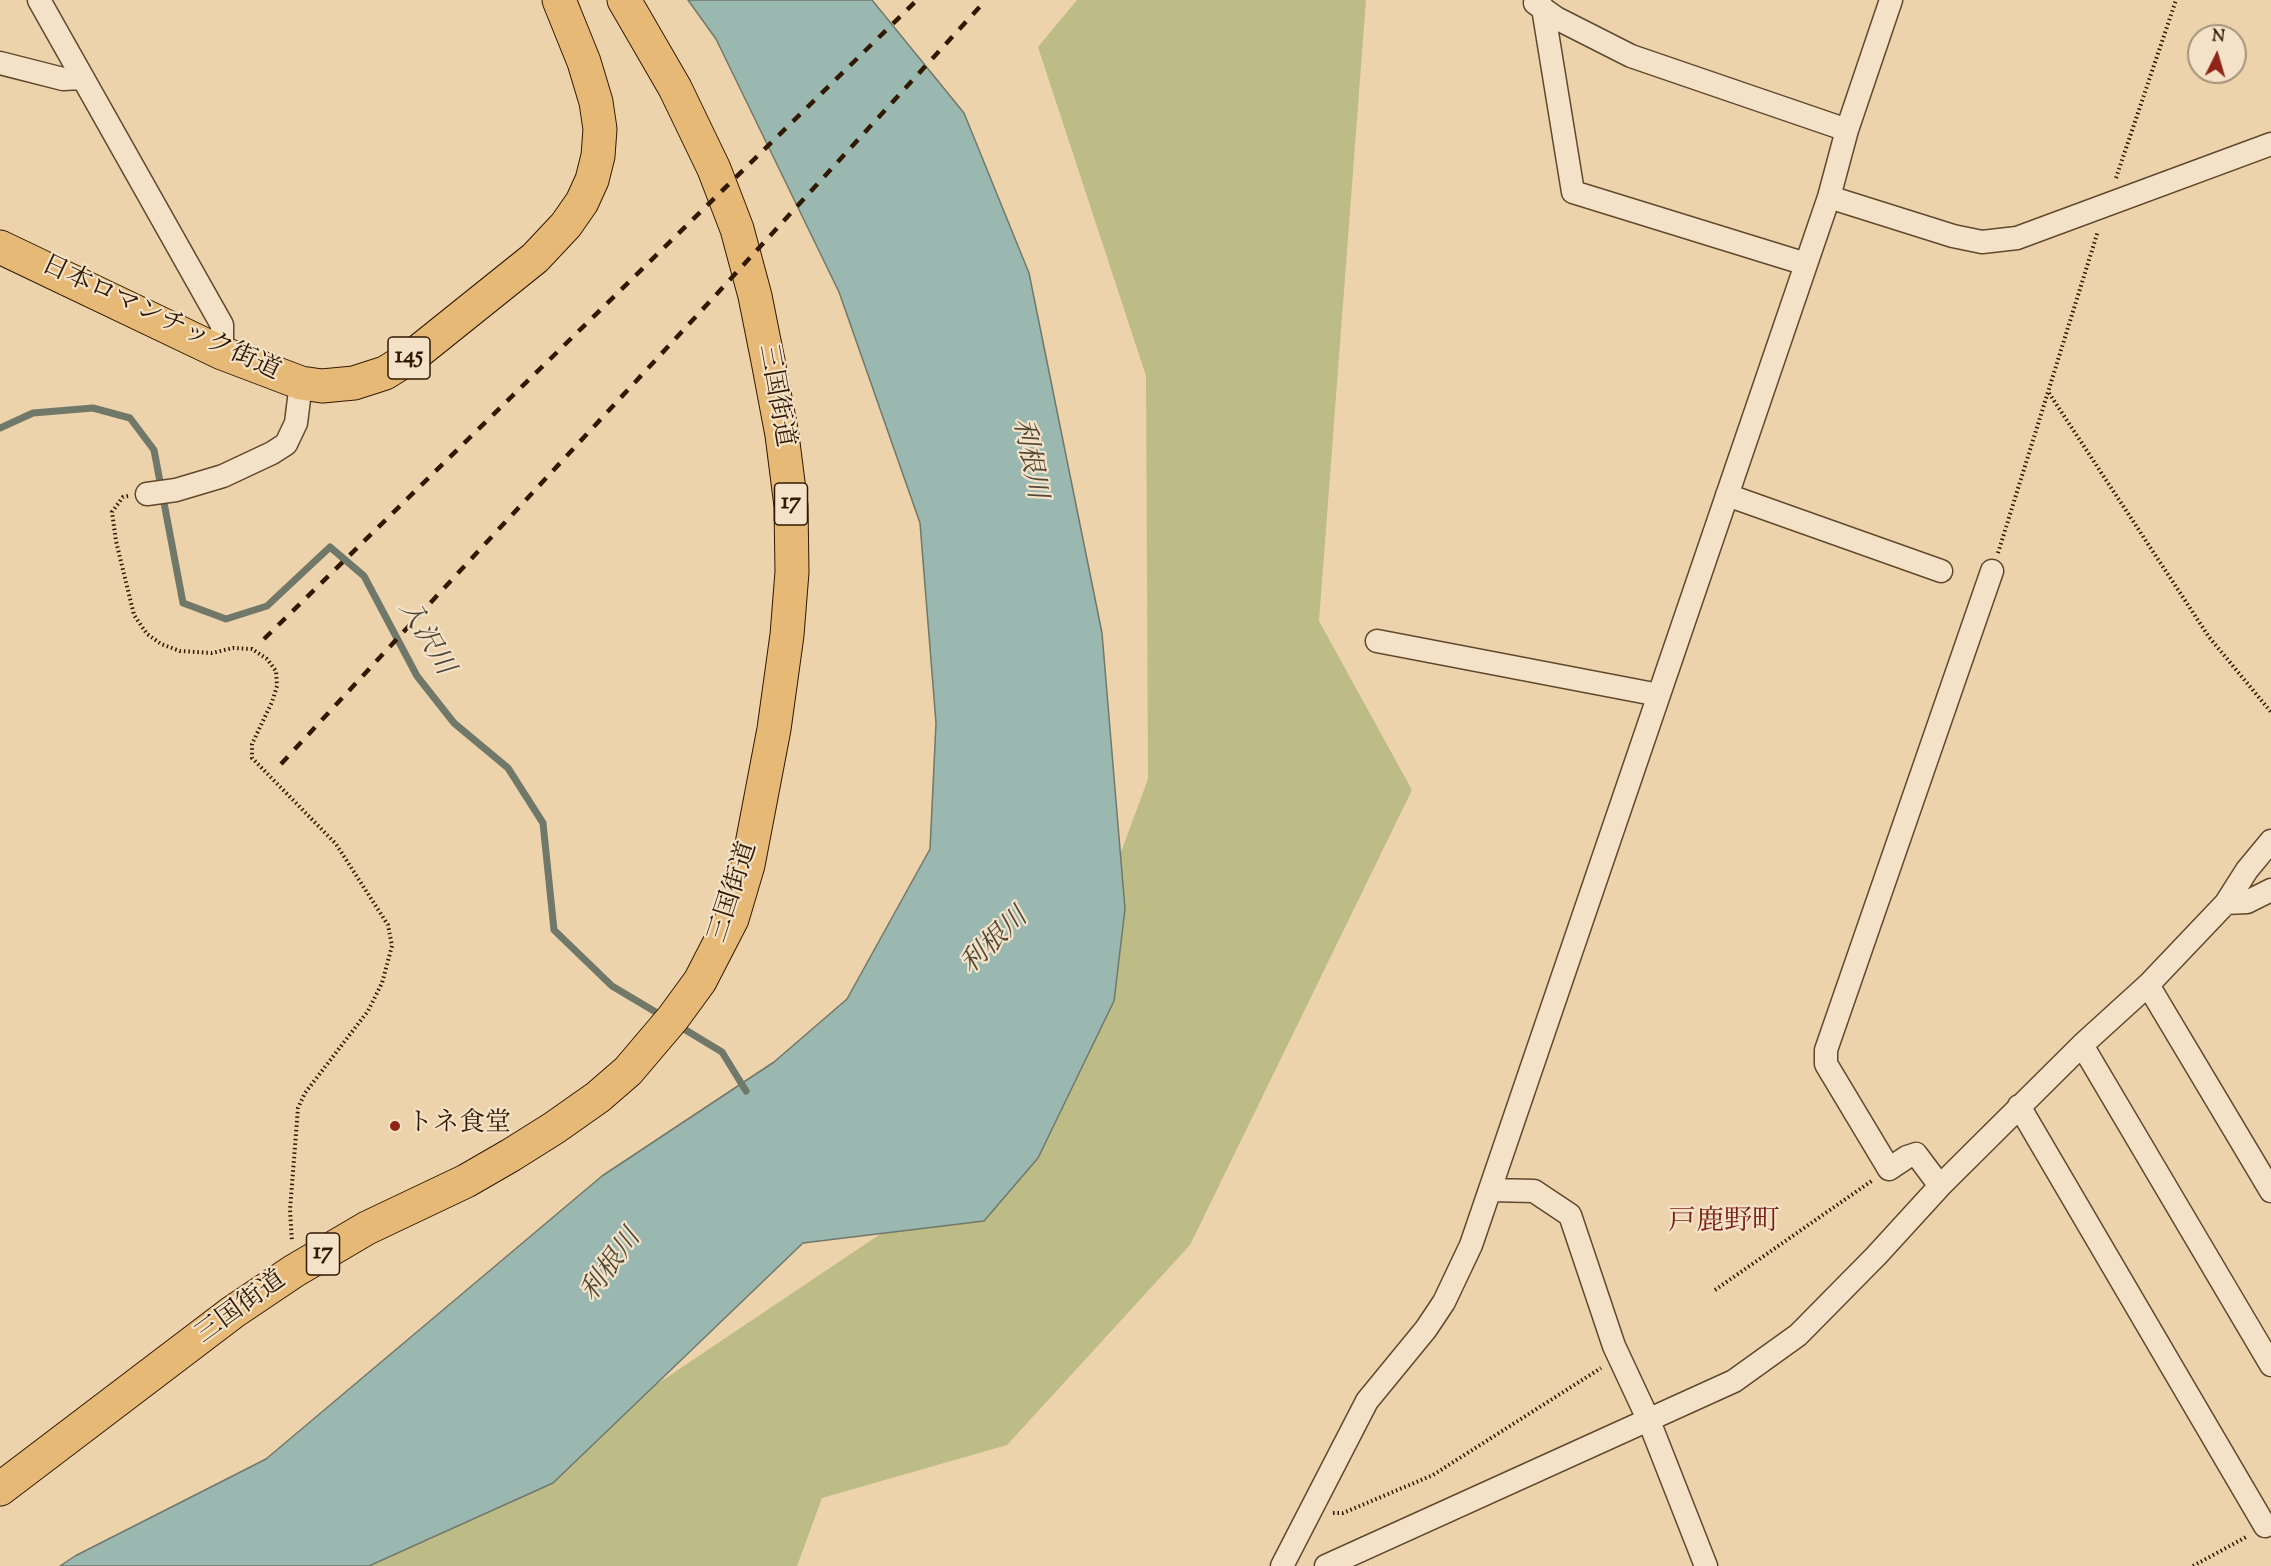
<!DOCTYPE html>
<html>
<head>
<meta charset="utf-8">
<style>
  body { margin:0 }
  #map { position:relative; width:2271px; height:1566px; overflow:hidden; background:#edd3ab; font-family:"Sorts Mill Goudy",serif }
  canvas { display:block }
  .north { position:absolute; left:2187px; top:24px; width:60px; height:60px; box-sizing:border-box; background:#f3e2c8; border:2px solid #a59278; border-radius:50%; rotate:5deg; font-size:16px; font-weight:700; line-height:24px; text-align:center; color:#311901 }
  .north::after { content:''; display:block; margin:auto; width:21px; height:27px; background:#8f2418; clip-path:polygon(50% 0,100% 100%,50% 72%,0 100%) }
</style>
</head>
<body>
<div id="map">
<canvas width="2271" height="1566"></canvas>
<div class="north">N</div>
</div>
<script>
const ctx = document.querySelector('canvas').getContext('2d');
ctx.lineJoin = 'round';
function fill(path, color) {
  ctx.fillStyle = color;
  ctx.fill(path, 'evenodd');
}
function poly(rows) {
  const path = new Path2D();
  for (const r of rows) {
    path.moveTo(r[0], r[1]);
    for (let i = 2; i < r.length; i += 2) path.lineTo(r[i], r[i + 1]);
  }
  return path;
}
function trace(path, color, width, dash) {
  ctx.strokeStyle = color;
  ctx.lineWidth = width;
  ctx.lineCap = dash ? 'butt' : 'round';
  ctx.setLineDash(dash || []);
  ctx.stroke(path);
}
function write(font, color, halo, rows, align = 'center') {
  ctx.font = font + ' "Sorts Mill Goudy","Noto Serif JP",serif';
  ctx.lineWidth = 4.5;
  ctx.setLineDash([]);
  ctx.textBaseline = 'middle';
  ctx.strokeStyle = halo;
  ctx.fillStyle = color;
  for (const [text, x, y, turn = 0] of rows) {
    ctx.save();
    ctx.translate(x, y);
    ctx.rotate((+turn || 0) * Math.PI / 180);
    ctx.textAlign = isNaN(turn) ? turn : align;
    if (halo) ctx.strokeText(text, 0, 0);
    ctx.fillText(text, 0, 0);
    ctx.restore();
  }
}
fill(poly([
  [1077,0,1366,0,1319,621,1412,790,1190,1245,1007,1445,822,1498,797,1566,299,1566,430,1540,569,1443,1013,1145,1148,779,1146,376,1038,47]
]), '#bdbb86');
const water = poly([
  [688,0,872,0,964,113,1029,273,1102,633,1125,909,1114,1001,1038,1158,984,1221,803,1243,553,1483,369,1566,60,1566,75,1556,266,1459,602,1176,774,1062,847,999,930,849,936,723,920,523,839,292,716,39,688,0]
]);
fill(water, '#9ab7b0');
trace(water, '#70786a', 1.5);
trace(poly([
  [0,428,33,413,93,408,130,418,154,450,183,603,226,619,267,606,330,547,364,576,417,676,454,723,508,768,543,823,554,930,612,986,664,1017],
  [679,1026,722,1052,746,1091]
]), '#70786a', 7);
const street = poly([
  [39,0,222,325,222,353],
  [1535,3,1556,18,1631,56,1847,130],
  [1543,8,1573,192,1806,264],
  [0,63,63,79,83,78],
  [1829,197,1953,236,1982,242,2017,238,2271,144],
  [147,494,176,490,223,476,272,453,286,444,296,423,301,383],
  [1727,495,1941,571],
  [1377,641,1659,695],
  [2226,903,2247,902,2271,890],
  [2148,985,2271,1191],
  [2082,1045,2271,1365],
  [2019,1106,2265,1526],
  [1940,1186,1916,1154,1907,1157,1889,1169,1826,1064,1826,1050,1992,571],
  [1490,1190,1534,1191,1570,1215,1614,1346,1649,1421,1706,1566],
  [1282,1566,1367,1401,1426,1329,1444,1302,1471,1245,1829,197,1847,130,1891,0],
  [1326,1566,1734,1381,1798,1335,1876,1256,1940,1186,2082,1045,2148,985,2226,903,2247,870,2271,841]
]);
const highway = poly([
  [0,247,222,353,301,383,322,386,354,383,385,373,414,355,535,258,566,225,582,202,592,180,598,156,600,129,596,102,584,62,559,0],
  [0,1489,233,1312,294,1271,367,1228,466,1181,511,1155,554,1128,598,1097,628,1071,673,1018,700,981,732,919,748,865,774,729,787,635,792,572,791,506,782,435,768,361,755,296,737,229,714,169,675,88,624,0]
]);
trace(street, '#60482c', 25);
trace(highway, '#311901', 35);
trace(poly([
  [2116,178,2176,0],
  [2049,393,2209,637,2271,712],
  [128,496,123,497,112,512,116,541,134,615,147,634,161,644,180,651,212,653,233,648,252,649,267,659,276,671,277,686,272,702,252,744,252,758,336,844,388,925,392,946,382,983,368,1011,305,1093,298,1108,290,1210,292,1242],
  [1998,553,2098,231],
  [1715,1290,1873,1180],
  [1333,1513,1343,1513,1433,1475,1601,1368],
  [2193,1566,2248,1536]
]), '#311901', 4, [1.5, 3]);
trace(street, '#f3e2c8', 22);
trace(highway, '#e6ba76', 33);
trace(poly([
  [264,639,917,0],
  [281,764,714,297,986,0]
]), '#311901', 4.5, [10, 10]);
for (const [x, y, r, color] of [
  [395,1126,6,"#8f2418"]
]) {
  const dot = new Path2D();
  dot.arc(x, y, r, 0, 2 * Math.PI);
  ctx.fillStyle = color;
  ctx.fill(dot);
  trace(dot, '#f3e2c8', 2);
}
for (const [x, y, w] of [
  [409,358,42],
  [791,504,33],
  [323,1254,33]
]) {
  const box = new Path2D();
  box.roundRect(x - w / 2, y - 21, w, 42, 4.5);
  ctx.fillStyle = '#f3e2c8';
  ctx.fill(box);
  trace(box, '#311901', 1.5);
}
write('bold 24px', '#311901', null, [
  ["145",409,358],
  ["17",791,504],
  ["17",323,1254]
]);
write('26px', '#311901', '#f3e2c8', [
  ["日本ロマンチック街道",160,320,25],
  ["三国街道",774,396,80],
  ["三国街道",735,893,-72],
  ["三国街道",242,1309,-36]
]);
write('26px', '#311901', '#f3e2c8', [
  ["トネ食堂",407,1126]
], 'left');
write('italic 27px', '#504836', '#f3e2c8', [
  ["利根川",1027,459,79],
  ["入沢川",424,639,59],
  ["利根川",996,943,-44],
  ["利根川",613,1267,-54]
]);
write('28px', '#7a1f14', '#f3e2c8', [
  ["戸鹿野町",1724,1224]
]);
</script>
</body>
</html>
